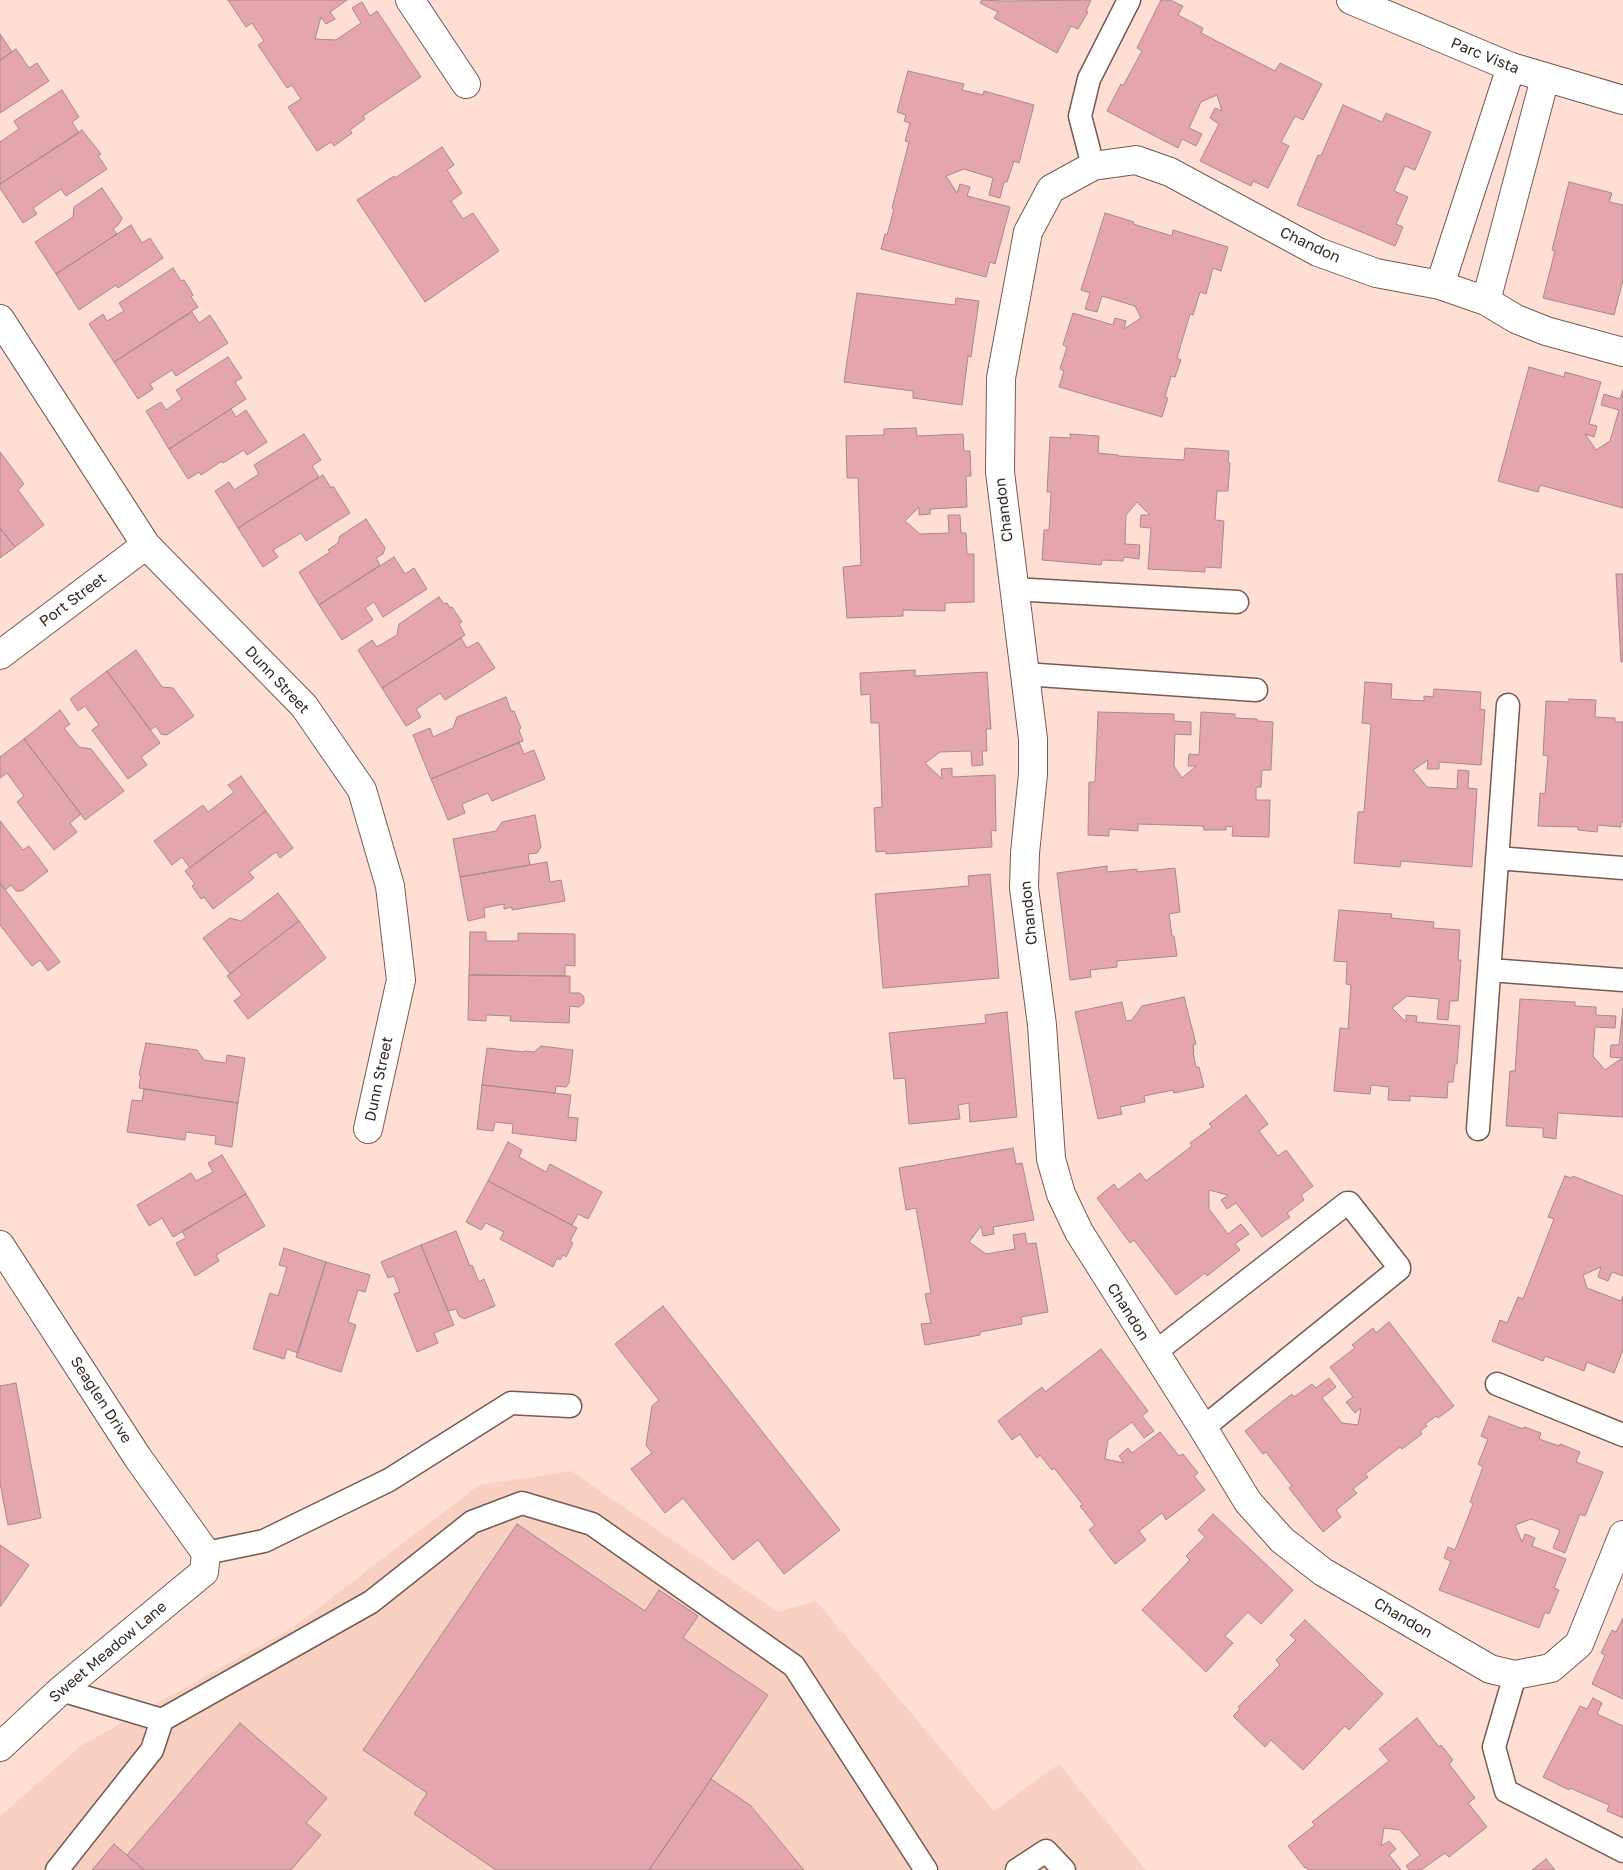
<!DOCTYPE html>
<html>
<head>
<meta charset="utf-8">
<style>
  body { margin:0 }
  canvas { display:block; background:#ffdfd4 }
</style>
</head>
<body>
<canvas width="1623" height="1870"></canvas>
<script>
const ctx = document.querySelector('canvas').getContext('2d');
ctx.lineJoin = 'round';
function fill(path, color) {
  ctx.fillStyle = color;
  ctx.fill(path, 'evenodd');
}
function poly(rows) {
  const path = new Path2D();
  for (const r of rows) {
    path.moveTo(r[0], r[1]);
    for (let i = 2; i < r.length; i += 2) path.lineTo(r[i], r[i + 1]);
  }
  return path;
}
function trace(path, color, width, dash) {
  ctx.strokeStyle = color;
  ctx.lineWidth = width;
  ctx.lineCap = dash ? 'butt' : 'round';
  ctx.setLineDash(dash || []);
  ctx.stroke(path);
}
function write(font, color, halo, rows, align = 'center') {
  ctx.font = font + ' "Golos Text",sans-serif';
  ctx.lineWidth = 4.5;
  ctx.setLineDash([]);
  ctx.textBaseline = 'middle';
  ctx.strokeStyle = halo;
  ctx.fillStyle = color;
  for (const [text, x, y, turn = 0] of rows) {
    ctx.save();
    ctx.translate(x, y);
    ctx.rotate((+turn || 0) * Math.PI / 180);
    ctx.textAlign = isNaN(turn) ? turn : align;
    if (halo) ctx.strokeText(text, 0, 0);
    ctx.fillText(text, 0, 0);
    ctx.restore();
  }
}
fill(poly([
  [571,1471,778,1612,816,1601,994,1811,1059,1764,1146,1870,0,1870,0,1816,82,1745,292,1628,479,1485]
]), '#f7d0c2');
const building = poly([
  [228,0,347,0,330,12,335,19,326,24,321,17,315,39,336,40,361,23,352,8,362,2,370,16,377,11,421,77,363,116,365,119,350,130,352,133,334,146,331,142,317,151,288,107,301,99,292,85,287,88,258,45,264,41,252,23,246,27,228,0],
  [982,0,1004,1,1091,0,1086,11,1088,12,1078,29,1071,26,1057,53,994,18,998,12,980,3,982,0],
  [1161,0,1170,0,1183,6,1178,15,1203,28,1201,33,1275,71,1280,63,1322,84,1303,120,1295,116,1281,142,1289,146,1268,188,1253,181,1251,186,1200,161,1219,124,1210,118,1215,108,1222,111,1217,95,1201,102,1189,128,1202,134,1196,146,1182,139,1178,148,1107,111,1121,84,1123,86,1142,51,1137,48,1161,0],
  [0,34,12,52,0,60,0,34],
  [16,49,29,68,37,63,49,81,0,113,0,60,16,49],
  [908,71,964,84,962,90,983,95,984,91,1034,105,1019,163,1014,161,1007,182,1004,182,1000,198,989,195,993,178,964,169,946,176,957,193,960,184,970,187,967,196,1010,207,995,264,990,262,986,277,881,249,885,234,887,235,894,209,892,208,909,142,905,141,910,123,904,121,906,115,897,112,908,71],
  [62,90,79,117,72,122,79,133,0,184,0,142,19,129,14,121,62,90],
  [1343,105,1382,122,1386,113,1431,132,1415,170,1405,166,1394,191,1408,197,1396,224,1403,227,1395,246,1297,205,1318,155,1321,156,1343,105],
  [82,130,101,154,98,156,107,169,66,196,61,189,33,208,37,214,23,223,0,188,0,184,82,130],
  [442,147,454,165,447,170,462,193,451,201,463,219,473,213,499,251,425,302,357,200,394,176,395,178,442,147],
  [1569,182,1612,193,1609,202,1623,205,1623,280,1614,315,1543,298,1555,251,1552,250,1569,182],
  [102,188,122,218,119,224,113,229,117,234,56,274,35,242,73,217,74,207,102,188],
  [1105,213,1134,222,1133,224,1172,236,1173,230,1228,247,1221,271,1213,268,1206,294,1200,292,1193,315,1190,314,1177,358,1181,360,1175,377,1171,376,1165,397,1168,398,1162,417,1059,387,1064,371,1060,369,1067,347,1063,345,1073,313,1113,325,1115,318,1126,321,1124,329,1141,318,1135,306,1102,296,1097,312,1085,309,1090,293,1081,290,1105,213],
  [131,225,142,243,150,238,163,258,118,288,116,285,79,310,56,274,131,225],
  [173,268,181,281,184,280,193,295,191,297,198,307,114,362,89,324,103,314,107,321,124,311,119,303,173,268],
  [857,293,955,305,956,298,979,301,971,357,968,356,962,405,913,398,913,391,844,382,857,293],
  [192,312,199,323,210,315,228,343,176,376,172,370,150,384,153,389,138,399,114,362,192,312],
  [228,357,242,378,235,382,246,399,169,449,146,411,161,402,166,410,182,399,176,390,228,357],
  [1529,367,1564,377,1565,372,1601,382,1589,424,1597,426,1594,437,1585,434,1596,450,1610,441,1619,410,1601,405,1604,394,1620,399,1623,390,1623,508,1540,485,1538,492,1498,481,1529,367],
  [231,409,236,417,246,410,267,442,247,455,244,450,223,463,222,461,201,475,199,472,188,479,169,449,231,409],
  [916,428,917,436,963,434,964,451,970,451,971,476,966,476,967,507,930,509,930,514,919,515,919,507,905,521,920,534,949,533,948,515,960,515,961,533,966,533,967,554,974,554,974,602,945,603,945,611,903,610,903,616,847,618,843,567,861,565,858,478,847,478,846,436,884,435,884,429,916,428],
  [304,434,321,460,312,466,319,477,238,528,215,491,229,482,234,490,259,474,254,465,304,434],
  [1070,434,1099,436,1098,453,1118,455,1118,456,1184,460,1185,448,1229,451,1228,462,1230,463,1228,491,1217,491,1215,520,1224,521,1221,568,1205,567,1205,572,1148,569,1151,528,1140,527,1141,515,1150,515,1137,502,1126,515,1125,544,1140,545,1139,559,1124,557,1123,561,1102,560,1101,565,1042,560,1044,530,1049,530,1051,492,1047,492,1050,437,1071,438,1070,434],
  [0,452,24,484,18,490,44,525,15,547,0,528,0,452],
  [323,475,331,488,333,486,350,513,306,541,301,533,273,550,278,557,263,567,238,528,323,475],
  [366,519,385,548,383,554,376,558,380,565,319,605,299,572,330,552,328,550,338,543,340,536,366,519],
  [0,528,15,547,0,558,0,528],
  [394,557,405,574,414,568,427,589,383,617,374,602,365,608,373,620,342,640,319,605,394,557],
  [1616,574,1623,574,1623,662,1621,662,1616,574],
  [439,597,444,604,447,603,450,608,452,607,462,622,459,624,465,635,382,688,358,650,372,640,377,647,397,635,399,624,439,597],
  [461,638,467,648,478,642,495,668,445,700,440,693,416,709,421,717,406,726,382,688,461,638],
  [136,650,162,687,173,688,194,716,167,735,161,734,156,726,150,730,107,671,136,650],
  [915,670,915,676,987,672,991,729,986,729,987,751,982,751,983,765,972,766,971,751,940,752,925,763,942,779,941,769,952,768,952,777,995,775,996,831,991,830,992,847,886,854,886,851,876,852,874,808,882,807,879,723,871,723,870,694,861,695,860,673,915,670],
  [107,671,160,743,141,757,147,765,128,779,92,730,99,725,85,706,78,711,70,699,107,671],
  [1365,682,1392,684,1391,699,1424,701,1424,696,1433,697,1434,689,1481,692,1480,709,1485,710,1481,765,1439,762,1439,769,1427,769,1428,760,1413,770,1427,787,1457,789,1458,770,1469,771,1468,788,1477,789,1472,867,1401,861,1400,867,1354,863,1358,812,1364,812,1371,724,1362,723,1365,682],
  [506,697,511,711,514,711,521,728,519,730,523,741,431,779,413,735,430,728,433,737,453,728,457,717,506,697],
  [1569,699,1596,700,1595,717,1615,718,1615,722,1623,722,1623,822,1621,822,1621,827,1598,825,1597,832,1578,830,1578,827,1538,826,1540,793,1545,794,1548,756,1543,755,1546,701,1569,702,1569,699],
  [60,710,70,724,64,728,79,747,91,749,124,791,85,820,24,739,60,710],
  [1098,712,1174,714,1174,721,1191,722,1191,735,1175,734,1174,766,1182,778,1196,766,1188,766,1189,754,1199,755,1201,712,1235,714,1235,718,1257,719,1258,721,1273,722,1271,770,1262,770,1261,787,1256,787,1256,800,1270,800,1269,837,1232,836,1233,827,1226,826,1226,830,1204,830,1203,826,1138,824,1138,831,1109,829,1109,836,1088,835,1089,782,1095,782,1098,712],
  [24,739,81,814,70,823,77,832,54,850,17,802,24,796,7,773,0,778,0,757,24,739],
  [519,742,524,754,534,750,545,779,492,801,488,793,462,804,465,813,448,820,431,779,519,742],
  [241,776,266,811,190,868,182,857,172,865,154,841,203,805,208,812,234,792,228,785,241,776],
  [266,811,293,848,280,858,276,852,249,872,254,878,213,909,204,897,201,899,192,886,195,884,185,871,266,811],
  [535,815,541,847,537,853,528,854,530,865,460,877,453,839,496,831,502,822,535,815],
  [0,821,23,850,29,846,48,871,22,891,16,891,11,885,5,890,0,883,0,821],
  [547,862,550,882,561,880,565,901,512,910,512,907,504,909,504,904,484,908,485,917,468,921,460,877,547,862],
  [1107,866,1107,872,1137,869,1137,872,1175,868,1180,912,1169,914,1172,936,1174,936,1177,956,1117,961,1117,967,1090,970,1091,977,1070,980,1057,873,1107,866],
  [990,874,999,978,883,988,875,894,969,886,968,876,990,874],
  [0,883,60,962,48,971,40,960,32,966,0,925,0,883],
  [278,893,299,921,230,974,203,938,230,918,241,921,278,893],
  [1339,910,1392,914,1391,918,1434,922,1433,928,1460,930,1458,960,1461,960,1458,1001,1450,1001,1448,1020,1437,1019,1439,999,1407,996,1392,1008,1406,1022,1406,1015,1417,1016,1416,1022,1460,1026,1457,1064,1455,1064,1453,1082,1448,1082,1447,1098,1410,1096,1410,1101,1388,1100,1389,1087,1371,1085,1370,1094,1334,1091,1340,1028,1348,1029,1351,985,1346,984,1347,962,1334,961,1339,910],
  [299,921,326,958,248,1019,234,1001,242,995,227,976,299,921],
  [470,932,486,932,486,941,518,941,518,933,575,934,575,966,565,965,565,976,469,975,470,932],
  [469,975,570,976,570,993,580,993,584,997,584,1003,579,1007,570,1006,569,1023,510,1021,511,1016,486,1015,486,1021,468,1020,469,975],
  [1184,997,1196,1044,1193,1045,1194,1052,1193,1052,1196,1067,1199,1067,1204,1087,1174,1093,1173,1090,1144,1096,1145,1102,1120,1107,1122,1114,1098,1119,1075,1012,1122,1002,1126,1021,1132,1020,1142,1006,1184,997],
  [1520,999,1575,1002,1575,1006,1596,1007,1596,1015,1616,1016,1615,1028,1595,1027,1593,1056,1605,1070,1622,1058,1610,1057,1611,1045,1619,1045,1623,1008,1623,1117,1558,1113,1556,1139,1543,1137,1543,1128,1506,1126,1510,1071,1515,1071,1520,999],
  [1007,1012,1017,1117,970,1122,969,1103,958,1105,960,1119,909,1124,905,1078,894,1079,889,1033,986,1023,985,1015,1007,1012],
  [146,1043,197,1050,204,1060,226,1063,227,1055,245,1058,238,1103,139,1088,141,1075,139,1075,146,1043],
  [541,1046,573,1050,569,1083,566,1087,556,1086,555,1093,482,1085,487,1048,524,1052,524,1051,534,1052,541,1046],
  [482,1085,571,1095,568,1117,578,1118,576,1141,512,1133,513,1124,495,1122,493,1131,477,1129,482,1085],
  [144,1089,238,1103,232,1147,215,1144,216,1136,186,1132,185,1140,127,1132,132,1100,142,1101,144,1089],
  [1246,1095,1268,1124,1259,1131,1278,1156,1286,1150,1313,1186,1301,1195,1304,1200,1287,1213,1290,1217,1262,1237,1236,1203,1227,1209,1221,1200,1228,1195,1209,1190,1209,1209,1228,1234,1241,1224,1249,1234,1235,1244,1240,1250,1207,1276,1205,1273,1176,1295,1134,1240,1130,1243,1097,1198,1114,1184,1118,1190,1140,1173,1146,1181,1192,1146,1190,1143,1212,1127,1209,1124,1246,1095],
  [508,1142,522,1150,519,1157,546,1172,550,1164,602,1192,588,1219,578,1214,572,1225,488,1181,508,1142],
  [1013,1148,1016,1164,1022,1163,1034,1220,993,1227,994,1234,983,1236,981,1226,969,1242,986,1254,1015,1249,1013,1235,1025,1233,1027,1244,1036,1243,1048,1312,1021,1317,1022,1324,980,1332,980,1335,925,1345,921,1324,931,1323,925,1294,931,1293,916,1208,906,1210,899,1168,1013,1148],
  [222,1155,246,1194,173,1237,162,1218,149,1226,137,1205,191,1173,196,1181,213,1172,208,1163,222,1155],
  [1565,1176,1572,1178,1573,1176,1623,1196,1623,1276,1612,1272,1608,1281,1598,1277,1601,1267,1583,1275,1587,1288,1621,1301,1623,1296,1623,1350,1614,1373,1587,1362,1584,1371,1545,1356,1543,1361,1492,1341,1500,1320,1507,1323,1518,1297,1523,1299,1554,1219,1548,1217,1565,1176],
  [488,1181,577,1228,570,1241,573,1243,566,1257,563,1255,560,1260,557,1258,553,1267,500,1239,504,1232,486,1223,481,1230,466,1222,488,1181],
  [246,1194,265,1226,216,1255,219,1261,195,1276,176,1243,186,1238,182,1231,246,1194],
  [456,1231,470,1266,472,1265,479,1282,484,1279,495,1306,464,1319,459,1316,456,1309,448,1311,421,1245,456,1231],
  [421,1245,454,1325,434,1333,438,1343,417,1352,394,1294,400,1292,394,1276,388,1278,381,1262,421,1245],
  [284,1248,326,1262,298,1353,287,1349,284,1359,253,1349,270,1293,278,1296,287,1267,279,1265,284,1248],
  [326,1262,370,1275,365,1292,358,1290,348,1322,356,1325,341,1372,296,1357,326,1262],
  [663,1306,840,1530,784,1574,758,1540,733,1560,683,1498,665,1513,631,1469,652,1453,646,1445,652,1406,659,1400,615,1344,663,1306],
  [1389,1322,1454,1406,1438,1418,1436,1416,1425,1424,1427,1426,1420,1431,1422,1434,1402,1449,1400,1447,1365,1474,1368,1477,1353,1489,1357,1493,1336,1510,1341,1517,1323,1532,1289,1488,1292,1486,1266,1452,1263,1454,1245,1431,1292,1394,1294,1397,1312,1384,1316,1388,1329,1378,1336,1387,1322,1398,1342,1423,1358,1425,1361,1408,1355,1413,1346,1402,1353,1397,1330,1367,1355,1348,1352,1345,1373,1328,1376,1333,1389,1322],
  [1101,1349,1148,1411,1142,1416,1154,1431,1144,1438,1132,1422,1108,1440,1105,1459,1124,1463,1119,1456,1128,1448,1132,1453,1160,1432,1179,1456,1183,1454,1198,1473,1194,1476,1205,1490,1166,1520,1162,1513,1139,1531,1146,1540,1115,1564,1089,1530,1095,1525,1080,1506,1083,1505,1054,1468,1052,1470,1040,1455,1037,1458,1020,1434,1012,1440,998,1421,1042,1387,1045,1392,1101,1349],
  [16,1383,41,1518,8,1525,0,1483,0,1386,16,1383],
  [1489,1416,1523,1429,1524,1427,1541,1433,1539,1439,1559,1446,1560,1444,1580,1452,1576,1462,1603,1472,1585,1516,1580,1514,1565,1553,1553,1548,1560,1530,1531,1519,1515,1525,1522,1542,1525,1534,1535,1538,1532,1546,1566,1559,1554,1588,1559,1590,1549,1614,1545,1612,1539,1628,1439,1590,1451,1561,1444,1558,1448,1547,1455,1550,1473,1504,1470,1502,1483,1467,1478,1464,1488,1439,1481,1436,1489,1416],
  [1213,1514,1293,1590,1261,1624,1248,1612,1225,1636,1233,1643,1206,1672,1142,1610,1190,1560,1186,1556,1205,1537,1198,1530,1213,1514],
  [517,1524,645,1611,659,1590,698,1616,683,1638,768,1695,649,1870,496,1870,414,1814,427,1793,363,1750,517,1524],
  [0,1545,29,1565,0,1607,0,1545],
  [1623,1618,1623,1699,1592,1684,1605,1655,1601,1653,1612,1630,1616,1632,1623,1618],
  [1305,1620,1383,1694,1349,1730,1345,1726,1303,1770,1271,1740,1265,1747,1233,1716,1240,1709,1238,1707,1280,1665,1276,1660,1296,1640,1290,1635,1305,1620],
  [1593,1698,1602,1703,1597,1714,1623,1726,1623,1818,1607,1811,1609,1805,1570,1788,1569,1790,1543,1777,1580,1706,1587,1709,1593,1698],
  [1417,1718,1439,1747,1441,1745,1453,1760,1449,1764,1475,1798,1468,1803,1487,1827,1449,1857,1445,1853,1421,1870,1409,1870,1406,1866,1420,1855,1400,1830,1384,1828,1381,1846,1389,1841,1396,1849,1389,1855,1401,1870,1308,1870,1306,1867,1305,1868,1288,1846,1315,1825,1312,1822,1389,1761,1379,1749,1417,1718],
  [240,1723,327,1798,306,1823,321,1835,291,1870,144,1870,127,1855,240,1723],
  [711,1779,750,1805,804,1870,649,1870,711,1779],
  [114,1844,127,1855,144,1870,92,1870,114,1844],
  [1546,1859,1555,1870,1532,1870,1546,1859]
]);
fill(building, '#e5a5af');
trace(building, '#a7888d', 1);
const lane = poly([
  [1093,166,1080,116,1089,79,1129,0],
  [1013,589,1237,602],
  [1024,674,1256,690],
  [1497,858,1623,868],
  [1490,970,1623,980],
  [1478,1129,1508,705],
  [1154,1353,1347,1203,1349,1203,1399,1267,1399,1269,1203,1428],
  [1497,1384,1623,1435],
  [206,1553,264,1541,389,1480,511,1403,570,1406],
  [1515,1675,1494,1747,1506,1791,1623,1851],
  [61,1690,162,1720,371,1602,472,1522,522,1503,592,1524,794,1666,926,1870],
  [57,1870,152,1750,162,1720],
  [1017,1870,1046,1851,1064,1870]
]);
const street = poly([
  [410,0,466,84],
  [1440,285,1511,67],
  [1486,301,1545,78],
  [0,319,146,545,304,706,362,790,390,886,401,980,368,1129],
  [1623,352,1546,331,1516,319,1486,301,1440,285,1376,273,1318,252,1170,172,1136,160,1093,166,1051,189,1028,232,1001,378,1000,472,1033,739,1033,774,1025,853,1024,888,1042,1025,1051,1159,1061,1194,1079,1232,1203,1428,1248,1502,1282,1540,1323,1572,1490,1669,1515,1675,1551,1668,1579,1644,1623,1535],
  [0,655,146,545]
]);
const secondary = poly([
  [1351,0,1511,67,1623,100],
  [0,1245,138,1458,206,1553,204,1572,61,1690,0,1747]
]);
trace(lane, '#755b51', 25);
trace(street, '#755b51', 30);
trace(secondary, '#755b51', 30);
trace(lane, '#fff', 22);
trace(street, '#fff', 28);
trace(secondary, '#fff', 28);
write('15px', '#352925', '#fff', [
  ["Parc Vista",1485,56,22],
  ["Chandon",1310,245,25],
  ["Chandon",1004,510,-97],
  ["Port Street",73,600,-37],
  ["Dunn Street",277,680,47],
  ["Chandon",1029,913,-96],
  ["Dunn Street",379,1079,-78],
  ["Chandon",1128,1312,58],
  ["Seaglen Drive",101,1400,57],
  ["Chandon",1403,1618,30],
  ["Sweet Meadow Lane",108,1652,-40]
]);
</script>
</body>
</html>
